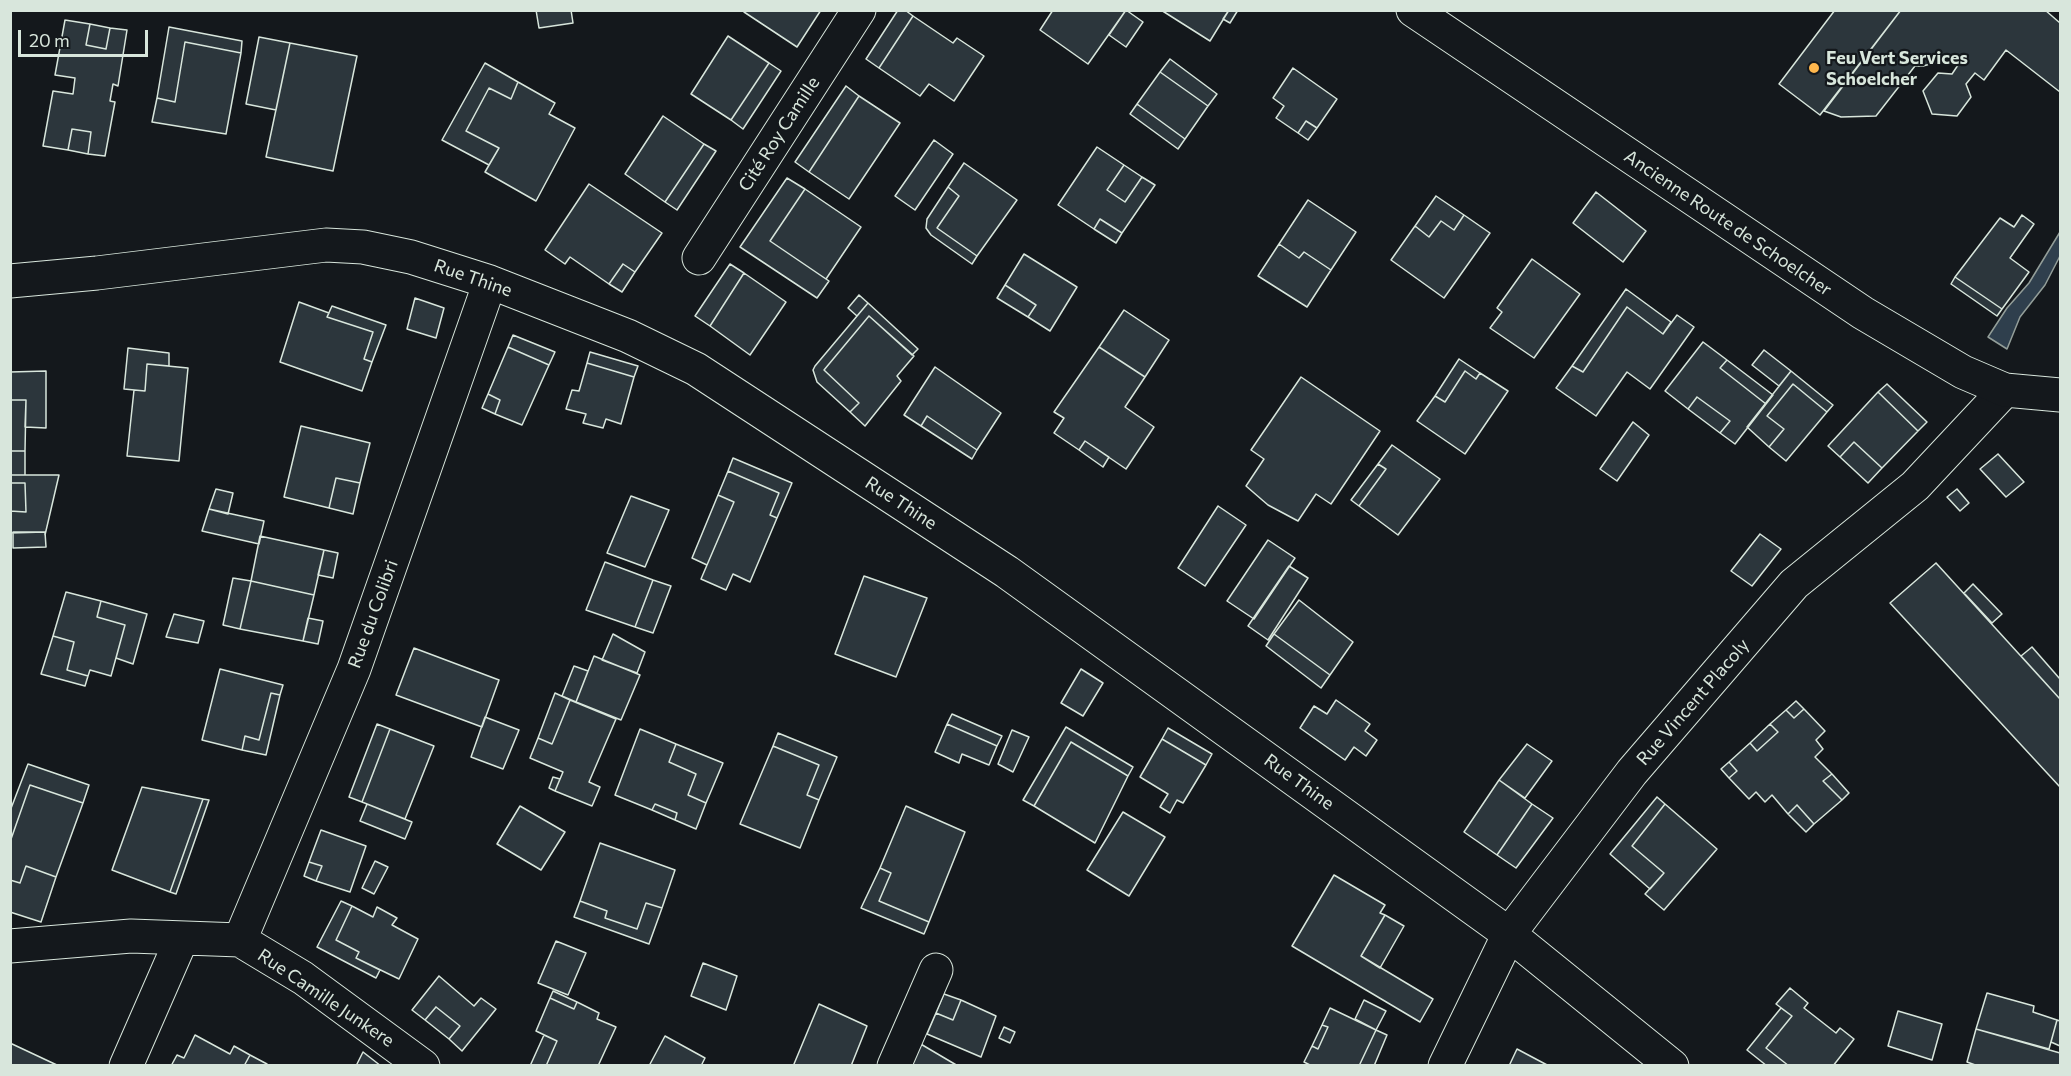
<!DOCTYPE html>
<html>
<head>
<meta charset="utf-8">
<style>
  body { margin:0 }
  #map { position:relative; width:2071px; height:1076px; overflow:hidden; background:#14181c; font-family:Commissioner,sans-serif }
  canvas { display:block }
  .frame { position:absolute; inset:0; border:12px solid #d8e6dc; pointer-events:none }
  .scale { position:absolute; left:18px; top:30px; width:130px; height:27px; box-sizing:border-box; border:3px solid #d8e6dc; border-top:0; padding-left:8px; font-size:18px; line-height:21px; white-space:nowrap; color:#d8e6dc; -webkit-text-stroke:4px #14181c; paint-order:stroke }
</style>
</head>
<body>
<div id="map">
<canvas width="2071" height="1076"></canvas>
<div class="frame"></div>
<div class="scale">20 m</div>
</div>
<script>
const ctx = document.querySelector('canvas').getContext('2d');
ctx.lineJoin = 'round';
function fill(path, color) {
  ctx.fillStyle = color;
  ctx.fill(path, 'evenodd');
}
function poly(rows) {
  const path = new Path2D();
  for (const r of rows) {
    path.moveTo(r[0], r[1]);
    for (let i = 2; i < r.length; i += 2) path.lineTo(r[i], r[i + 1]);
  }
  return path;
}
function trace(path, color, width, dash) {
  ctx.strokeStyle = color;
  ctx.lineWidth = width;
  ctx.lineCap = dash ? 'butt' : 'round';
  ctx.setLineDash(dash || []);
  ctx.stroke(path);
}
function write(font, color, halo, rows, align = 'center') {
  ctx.font = font + ' Commissioner,sans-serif';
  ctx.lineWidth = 4.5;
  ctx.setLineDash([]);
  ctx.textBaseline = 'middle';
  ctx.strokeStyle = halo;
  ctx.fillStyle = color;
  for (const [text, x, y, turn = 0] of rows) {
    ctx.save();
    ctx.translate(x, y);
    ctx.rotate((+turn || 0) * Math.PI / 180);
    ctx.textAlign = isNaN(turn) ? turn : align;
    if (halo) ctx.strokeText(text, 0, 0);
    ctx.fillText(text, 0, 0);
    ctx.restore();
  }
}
const water = poly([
  [2060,232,2060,256,2045,285,2020,317,2007,349,1988,337,2007,308,2029,283,2060,232]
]);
fill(water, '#2f3f4d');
trace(water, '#939e99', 1.5);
const building = poly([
  [536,10,571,10,573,23,539,28,536,10],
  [746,10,821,10,797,47,744,12,746,10],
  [898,10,905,10,913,16,879,68,866,59,898,10],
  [1053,10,1126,10,1088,64,1040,30,1053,10],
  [1126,10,1143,22,1126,47,1109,35,1126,10],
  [1161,10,1229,10,1210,41,1161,10],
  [1229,10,1238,10,1230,23,1223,19,1229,10],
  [1835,10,1901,10,1820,115,1779,84,1835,10],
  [1901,10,2045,10,2060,23,2060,92,2006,50,1984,80,1975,73,1966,84,1971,97,1957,116,1932,114,1923,91,1938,73,1952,74,1958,65,1949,59,1923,66,1915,66,1876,116,1841,117,1824,111,1901,10],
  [913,16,953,43,957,38,984,56,954,101,929,84,920,96,879,68,913,16],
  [65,20,90,24,86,45,106,49,110,28,127,30,118,86,113,84,110,101,115,102,105,156,88,154,91,132,72,129,68,150,43,146,53,91,73,94,75,78,55,75,65,20],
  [90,24,110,28,106,49,86,45,90,24],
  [169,27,242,41,241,53,185,42,175,102,157,98,169,27],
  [728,36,769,63,731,120,691,94,728,36],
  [259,37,290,43,276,110,246,104,259,37],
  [185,42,241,53,226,134,152,122,157,98,175,102,185,42],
  [290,43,357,56,333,171,266,157,290,43],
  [1170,59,1217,94,1208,106,1160,72,1170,59],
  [485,63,518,82,511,99,489,88,466,131,499,148,489,165,442,140,485,63],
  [769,63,781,71,743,129,731,120,769,63],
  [1293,68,1337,99,1317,128,1306,121,1298,133,1276,118,1284,106,1273,98,1293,68],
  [1160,72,1208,106,1185,139,1137,104,1160,72],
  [518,82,555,103,549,114,575,128,536,201,485,172,499,148,466,131,489,88,511,99,518,82],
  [846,86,859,96,809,172,795,162,846,86],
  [859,96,900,123,849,199,809,172,859,96],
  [1137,104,1185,139,1178,149,1130,114,1137,104],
  [663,116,704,144,665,202,625,174,663,116],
  [1306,121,1317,128,1308,140,1298,133,1306,121],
  [72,129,91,132,88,154,68,150,72,129],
  [934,140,953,154,915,210,895,196,934,140],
  [704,144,716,151,677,210,665,202,704,144],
  [1097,147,1124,165,1107,190,1125,202,1142,177,1155,185,1122,233,1100,219,1094,229,1058,205,1097,147],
  [964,163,1017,200,977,256,937,228,959,196,948,187,964,163],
  [1124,165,1142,177,1125,202,1107,190,1124,165],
  [787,178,805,189,770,241,829,281,817,298,740,247,787,178],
  [589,184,662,233,635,272,623,264,609,284,570,257,565,264,545,250,589,184],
  [948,187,959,196,937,228,977,256,972,264,931,235,926,228,927,219,948,187],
  [805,189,861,227,826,279,770,241,805,189],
  [1596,192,1646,231,1623,262,1573,223,1596,192],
  [1436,196,1464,215,1454,230,1441,221,1429,237,1415,226,1436,196],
  [1308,200,1356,232,1331,270,1304,252,1299,258,1279,244,1308,200],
  [1464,215,1490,233,1444,298,1391,260,1415,226,1429,237,1441,221,1454,230,1464,215],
  [2022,215,2034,224,2010,258,2029,272,2002,309,1955,277,2000,218,2014,227,2022,215],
  [1100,219,1122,233,1116,243,1094,229,1100,219],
  [1279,244,1299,258,1304,252,1331,270,1307,307,1258,276,1279,244],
  [1024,254,1077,287,1050,331,1028,317,1036,305,1005,285,1024,254],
  [1532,259,1580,294,1534,358,1490,328,1502,312,1497,308,1532,259],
  [623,264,635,272,622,292,609,284,623,264],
  [730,264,744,273,710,326,695,316,730,264],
  [744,273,786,302,750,355,710,326,744,273],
  [1955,277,2002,309,1997,316,1951,284,1955,277],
  [1005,285,1036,305,1028,317,997,298,1005,285],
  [1626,289,1671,322,1663,334,1627,307,1583,372,1572,366,1626,289],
  [859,295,868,303,857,316,848,308,859,295],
  [415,298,444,308,436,338,407,329,415,298],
  [299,302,329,313,327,317,373,332,364,359,372,362,362,391,280,362,299,302],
  [868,303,918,349,912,355,869,316,824,370,859,403,850,412,817,382,813,370,815,366,868,303],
  [332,306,386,325,372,362,364,359,373,332,327,317,332,306],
  [1627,307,1663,334,1677,315,1694,327,1650,389,1627,372,1596,416,1556,388,1572,366,1583,372,1627,307],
  [1124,310,1169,340,1145,377,1099,347,1124,310],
  [869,316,914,356,897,376,901,381,865,426,850,412,859,403,824,370,869,316],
  [513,335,555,352,549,365,508,347,513,335],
  [1703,342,1727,360,1720,368,1766,404,1735,444,1720,433,1730,421,1697,397,1688,409,1665,391,1703,342],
  [508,347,549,365,522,425,495,414,500,400,488,394,508,347],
  [1099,347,1145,377,1125,407,1154,427,1126,469,1085,441,1079,450,1054,433,1064,418,1054,412,1099,347],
  [128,348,169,353,169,366,147,364,145,391,124,389,128,348],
  [1764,350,1791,371,1779,386,1752,365,1764,350],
  [590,352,638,366,634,377,587,363,590,352],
  [1459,359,1480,373,1476,379,1465,371,1445,402,1435,396,1459,359],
  [1727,360,1773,395,1766,404,1720,368,1727,360],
  [587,363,634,377,621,424,606,419,603,428,583,423,586,414,566,409,572,390,579,391,587,363],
  [147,364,188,368,179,461,127,456,134,390,145,391,147,364],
  [935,367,1001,413,977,450,927,416,921,426,904,415,935,367],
  [46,371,46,428,25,427,26,400,10,400,10,372,46,371],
  [1465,371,1476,379,1480,373,1508,391,1465,454,1417,421,1435,396,1445,402,1465,371],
  [1791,371,1833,405,1827,412,1793,384,1767,416,1784,429,1769,447,1747,427,1791,371],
  [1301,377,1380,431,1331,504,1316,494,1298,521,1268,505,1246,486,1264,459,1251,450,1301,377],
  [1793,384,1827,412,1786,461,1769,447,1784,429,1767,416,1793,384],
  [1887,384,1927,422,1918,431,1878,392,1887,384],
  [1878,392,1918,431,1882,468,1854,442,1840,457,1828,446,1878,392],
  [488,394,500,400,495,414,482,408,488,394],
  [1697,397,1730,421,1720,433,1688,409,1697,397],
  [10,400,26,400,25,451,10,451,10,400],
  [927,416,977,450,972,459,921,426,927,416],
  [1633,422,1649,435,1617,481,1600,469,1633,422],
  [301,426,370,443,360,483,336,478,329,508,284,497,301,426],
  [1085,441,1109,457,1103,467,1079,450,1085,441],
  [1854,442,1882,468,1868,483,1840,457,1854,442],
  [1392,445,1440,479,1398,535,1359,506,1386,469,1378,464,1392,445],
  [10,451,25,451,25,475,10,475,10,451],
  [1998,454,2024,482,2006,497,1980,469,1998,454],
  [733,458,792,483,777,518,770,515,779,493,728,471,733,458],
  [1378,464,1386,469,1359,506,1351,500,1378,464],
  [728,471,779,493,770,515,777,518,750,582,733,574,726,590,701,579,734,502,718,495,728,471],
  [10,475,59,475,45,535,45,532,10,533,10,511,26,512,25,483,10,483,10,475],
  [336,478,360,483,353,514,329,508,336,478],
  [10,483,25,483,26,512,10,511,10,483],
  [216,489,233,493,228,514,209,509,216,489],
  [1957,489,1969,503,1960,511,1947,497,1957,489],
  [718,495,734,502,707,565,692,558,718,495],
  [631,496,669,510,645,567,607,553,631,496],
  [1218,506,1246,525,1205,586,1178,568,1218,506],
  [209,509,264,521,259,544,202,531,209,509],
  [13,532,45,532,46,547,13,548,13,532],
  [1760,534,1781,549,1752,586,1731,571,1760,534],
  [260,536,324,550,314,595,251,581,260,536],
  [1268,540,1295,558,1254,619,1227,601,1268,540],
  [324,550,338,553,333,578,318,575,324,550],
  [605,562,653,580,635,627,586,610,605,562],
  [1936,563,2060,699,2060,787,1890,603,1936,563],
  [1289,566,1308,578,1268,640,1248,626,1289,566],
  [864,576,927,598,896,677,835,654,864,576],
  [233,578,251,581,240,629,223,625,233,578],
  [653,580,671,586,653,633,635,627,653,580],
  [251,581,314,595,303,641,240,629,251,581],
  [1973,584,2002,614,1992,623,1964,593,1973,584],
  [66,592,101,601,97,617,125,625,111,676,90,670,88,676,67,670,74,642,53,636,66,592],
  [1299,600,1353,642,1330,675,1274,634,1299,600],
  [101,601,147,614,133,664,116,658,125,625,97,617,101,601],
  [174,614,204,621,198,643,166,637,174,614],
  [308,618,323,621,318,644,303,641,308,618],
  [613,634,645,652,637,673,602,660,613,634],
  [1274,634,1330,675,1321,688,1266,646,1274,634],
  [53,636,74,642,67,670,88,676,85,686,41,674,53,636],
  [2032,647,2060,679,2060,699,2021,656,2032,647],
  [414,648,499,680,482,727,396,695,414,648],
  [594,656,640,675,621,720,576,702,594,656],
  [574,666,588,671,576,702,562,696,574,666],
  [220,669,283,685,280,695,271,693,259,740,245,736,242,750,202,740,220,669],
  [1081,669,1103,683,1083,716,1061,703,1081,669],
  [271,693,280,695,266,755,242,750,245,736,259,740,271,693],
  [555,693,570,700,552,744,538,738,555,693],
  [570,700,616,719,589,782,600,787,592,806,555,791,563,772,530,758,538,738,552,744,570,700],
  [1336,700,1370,724,1365,731,1377,740,1366,756,1354,747,1345,760,1300,728,1314,706,1327,714,1336,700],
  [1796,701,1804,709,1794,718,1786,710,1796,701],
  [1804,709,1825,731,1816,740,1823,749,1815,757,1832,774,1823,781,1842,800,1814,824,1797,805,1788,814,1772,795,1765,802,1756,792,1749,799,1729,778,1737,771,1729,762,1750,743,1757,751,1778,732,1770,724,1786,710,1794,718,1804,709],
  [952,714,1002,736,997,746,947,724,952,714],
  [485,717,519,730,503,769,471,757,485,717],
  [377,724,390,729,362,802,349,797,377,724],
  [947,724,997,746,989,765,962,754,959,763,935,752,947,724],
  [1770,724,1778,732,1757,751,1750,743,1770,724],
  [1066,727,1133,767,1128,776,1071,742,1034,806,1023,800,1066,727],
  [1168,728,1212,754,1206,765,1162,739,1168,728],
  [390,729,434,746,405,819,362,802,390,729],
  [640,729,676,744,669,762,696,774,688,795,706,803,696,829,675,820,677,813,655,804,652,810,615,795,640,729],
  [1012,730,1029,737,1013,772,998,764,1012,730],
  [778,733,837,757,819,800,807,795,819,765,773,746,778,733],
  [1162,739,1206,765,1183,803,1177,800,1170,813,1160,807,1168,794,1140,777,1162,739],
  [1071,742,1128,776,1095,843,1034,806,1071,742],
  [676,744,723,763,706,803,688,795,696,774,669,762,676,744],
  [1527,744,1552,761,1525,798,1499,780,1527,744],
  [773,746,819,765,807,795,819,800,800,848,740,824,773,746],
  [1729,762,1737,771,1729,778,1721,769,1729,762],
  [28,764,89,785,83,803,30,785,10,842,10,811,28,764],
  [1832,774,1849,793,1842,800,1823,781,1832,774],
  [553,777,560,779,555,791,549,788,553,777],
  [1499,780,1532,804,1497,855,1464,832,1499,780],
  [30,785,83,803,56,877,26,866,20,883,10,880,10,842,30,785],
  [142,787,203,799,170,892,112,870,142,787],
  [1657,797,1665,804,1632,846,1664,873,1650,889,1610,854,1657,797],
  [203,799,209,800,176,894,170,892,203,799],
  [367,804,412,822,405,839,360,821,367,804],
  [655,804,677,813,675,820,652,810,655,804],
  [1532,804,1553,818,1516,868,1497,855,1532,804],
  [1665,804,1717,849,1664,910,1645,894,1664,873,1632,846,1665,804],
  [1797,805,1814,824,1806,832,1788,814,1797,805],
  [520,806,565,832,541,870,497,844,520,806],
  [906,806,965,832,929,922,879,901,891,873,880,868,906,806],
  [1123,812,1165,837,1129,896,1087,870,1123,812],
  [321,830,366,846,350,892,316,881,322,866,309,862,321,830],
  [600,843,675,870,662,908,646,903,637,929,605,918,607,911,580,901,600,843],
  [375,861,388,867,374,894,362,888,375,861],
  [309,862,322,866,316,881,304,876,309,862],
  [26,866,56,877,41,922,10,912,10,880,20,883,26,866],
  [880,868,891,873,879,901,929,922,924,934,861,908,880,868],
  [1334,875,1385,905,1380,913,1385,915,1361,956,1433,999,1420,1022,1292,946,1334,875],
  [341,901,352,906,336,940,359,952,356,958,380,970,376,978,317,947,341,901],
  [580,901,607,911,605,918,637,929,646,903,662,908,649,944,574,917,580,901],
  [352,906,373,917,377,907,397,918,392,925,418,939,399,979,356,958,359,952,336,940,352,906],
  [1385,915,1404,926,1380,968,1361,956,1385,915],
  [556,941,586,953,568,995,538,983,556,941],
  [703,963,737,976,726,1010,691,996,703,963],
  [439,976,474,1006,481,998,496,1009,462,1051,449,1039,460,1026,436,1007,425,1020,412,1010,439,976],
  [1790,988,1808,1003,1804,1008,1836,1033,1840,1028,1854,1039,1833,1066,1789,1066,1766,1048,1792,1016,1776,1004,1790,988],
  [553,991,577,1002,574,1009,550,998,553,991],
  [1987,993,2034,1006,2033,1012,2057,1020,2049,1049,1976,1029,1987,993],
  [944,994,961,1000,953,1020,936,1013,944,994],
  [550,998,574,1009,577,1002,599,1013,597,1019,616,1027,598,1066,546,1066,557,1041,536,1031,550,998],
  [961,1000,996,1016,981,1057,927,1034,936,1013,953,1020,961,1000],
  [1364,1000,1386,1011,1376,1030,1355,1019,1364,1000],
  [819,1004,867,1026,851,1066,796,1066,794,1064,819,1004],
  [436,1007,460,1026,449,1039,425,1020,436,1007],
  [1330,1008,1376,1030,1359,1066,1312,1066,1304,1062,1312,1046,1318,1049,1328,1027,1322,1025,1330,1008],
  [1781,1008,1792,1016,1766,1048,1789,1066,1767,1066,1747,1050,1781,1008],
  [1898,1011,1942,1024,1932,1060,1888,1046,1898,1011],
  [2057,1020,2060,1021,2060,1046,2051,1042,2057,1020],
  [1322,1025,1328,1027,1318,1049,1312,1046,1322,1025],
  [1004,1027,1015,1032,1010,1043,999,1038,1004,1027],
  [1976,1029,2060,1053,2060,1066,1978,1066,1967,1062,1976,1029],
  [1376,1030,1387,1035,1374,1066,1359,1066,1376,1030],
  [195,1035,230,1054,234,1046,250,1055,244,1066,171,1066,177,1055,184,1058,195,1035],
  [544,1035,557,1041,546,1066,530,1066,544,1035],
  [665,1036,705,1058,701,1066,649,1066,665,1036],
  [10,1043,59,1066,10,1066,10,1043],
  [919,1043,958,1066,908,1066,919,1043],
  [1517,1049,1549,1066,1509,1066,1517,1049],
  [363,1052,381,1066,356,1066,363,1052],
  [250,1055,267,1064,266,1066,244,1066,250,1055]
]);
fill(building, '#2c363c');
trace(building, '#d8e6dc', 1.5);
const minor = poly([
  [699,258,859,10],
  [10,281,97,273,326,245,363,247,411,257,490,282,628,336,696,369,1007,572,1509,934,1672,1066],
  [240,940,354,669,490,282],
  [10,946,131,936,240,940,303,978,423,1066],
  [126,1066,182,938],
  [894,1066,936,970],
  [1445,1066,1509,934,1632,772,1794,584,1915,486,2005,390]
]);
const secondary = poly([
  [1413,10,1863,313,1963,372,2005,390,2060,395]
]);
trace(minor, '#d8e6dc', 35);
trace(secondary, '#d8e6dc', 35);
trace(minor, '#14181c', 33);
trace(secondary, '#14181c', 33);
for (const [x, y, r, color] of [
  [1814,68,6,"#ffb74d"]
]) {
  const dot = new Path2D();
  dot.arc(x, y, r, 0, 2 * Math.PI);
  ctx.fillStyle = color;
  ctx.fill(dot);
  trace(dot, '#14181c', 2);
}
write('bold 18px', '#d8e6dc', '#14181c', [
  ["Feu Vert Services",1826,58],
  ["Schoelcher",1826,79]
], 'left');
write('18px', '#d8e6dc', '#14181c', [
  ["Cité Roy Camille",779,134,-57],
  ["Ancienne Route de Schoelcher",1728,223,34],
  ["Rue Thine",473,278,19],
  ["Rue Thine",901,503,33],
  ["Rue du Colibri",373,614,-70],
  ["Rue Vincent Placoly",1693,702,-49],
  ["Rue Thine",1299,782,36],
  ["Rue Camille Junkere",326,998,34]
]);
</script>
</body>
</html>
